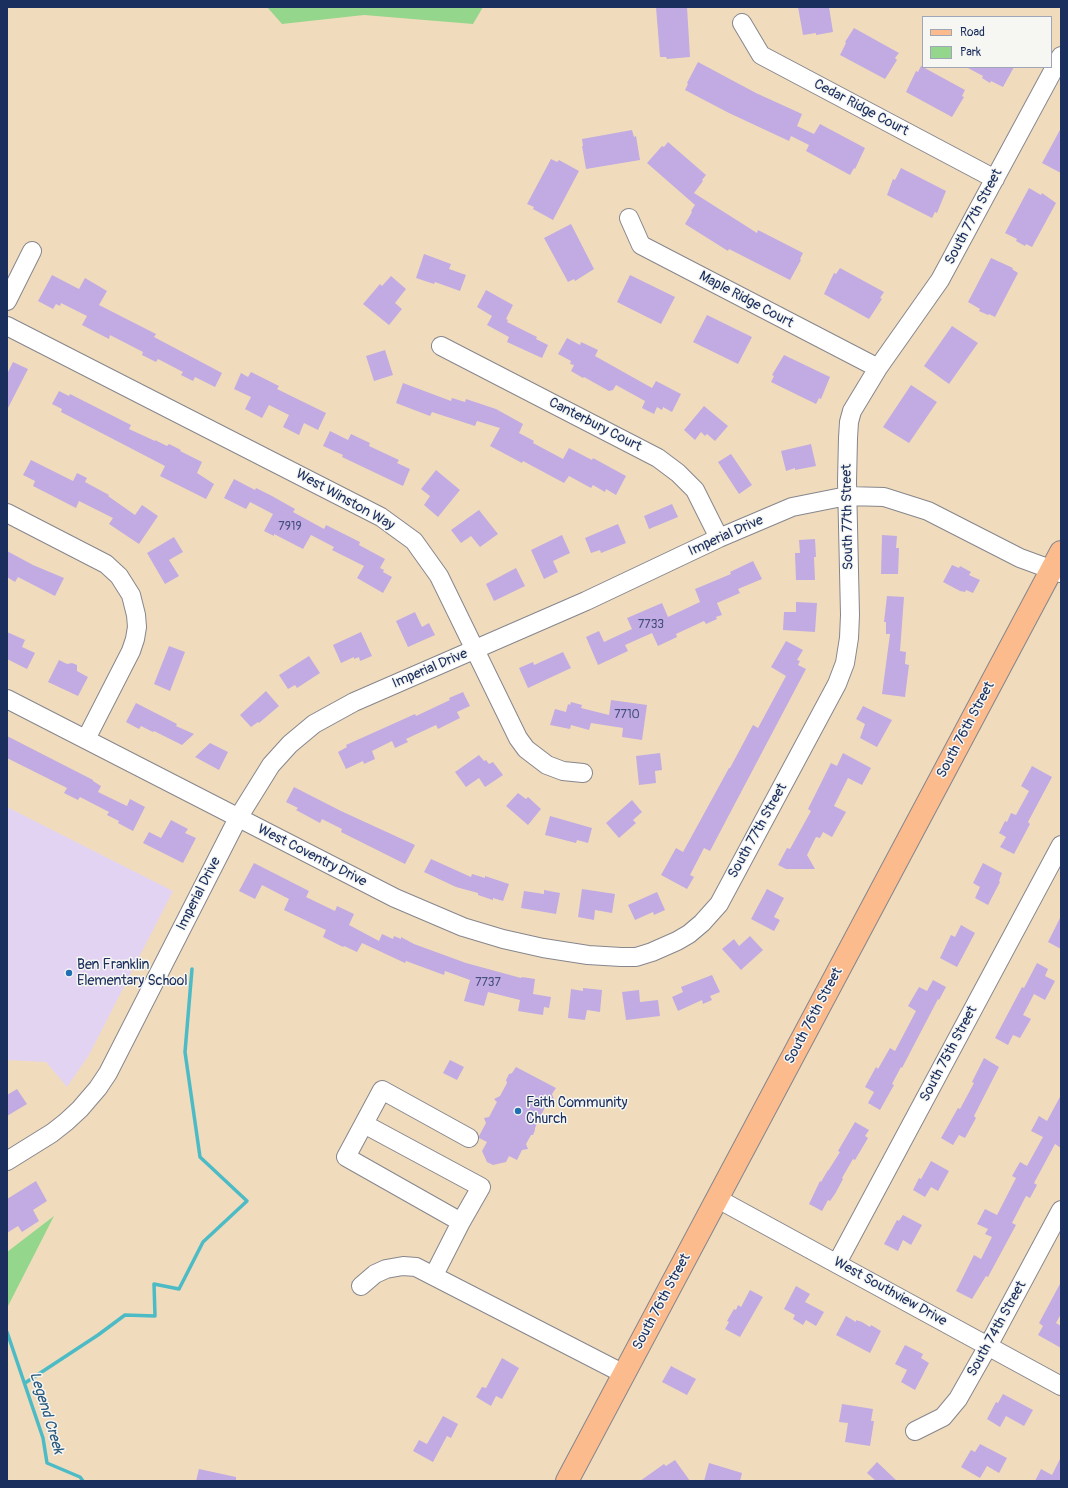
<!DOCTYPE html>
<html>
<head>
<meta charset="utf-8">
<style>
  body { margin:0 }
  #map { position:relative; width:1068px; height:1488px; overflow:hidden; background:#f0dcbc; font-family:Pangolin,sans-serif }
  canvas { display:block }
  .frame { position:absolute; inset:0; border:8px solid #1b2f5e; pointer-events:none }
  .legend { position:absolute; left:922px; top:16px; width:130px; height:52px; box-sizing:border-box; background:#f6f6f2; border:1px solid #9ea6b7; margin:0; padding:5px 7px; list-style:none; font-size:12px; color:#1b2f5e }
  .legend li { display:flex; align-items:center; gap:8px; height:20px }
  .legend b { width:20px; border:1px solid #9ea6b7 }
</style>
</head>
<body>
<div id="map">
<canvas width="1068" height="1488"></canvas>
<div class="frame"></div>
<ul class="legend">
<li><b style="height:5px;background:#fbbb8d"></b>Road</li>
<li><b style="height:11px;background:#95d68d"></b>Park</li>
</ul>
</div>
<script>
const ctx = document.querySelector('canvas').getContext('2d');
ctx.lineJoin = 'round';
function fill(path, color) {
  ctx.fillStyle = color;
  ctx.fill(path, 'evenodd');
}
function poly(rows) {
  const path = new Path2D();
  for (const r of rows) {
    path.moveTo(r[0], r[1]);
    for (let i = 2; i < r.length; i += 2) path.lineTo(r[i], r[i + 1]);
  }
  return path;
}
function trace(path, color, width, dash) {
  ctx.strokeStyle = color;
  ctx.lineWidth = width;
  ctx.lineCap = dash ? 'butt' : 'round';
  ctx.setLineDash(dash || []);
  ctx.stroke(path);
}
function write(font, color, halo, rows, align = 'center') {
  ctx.font = font + ' Pangolin,sans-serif';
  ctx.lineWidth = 3;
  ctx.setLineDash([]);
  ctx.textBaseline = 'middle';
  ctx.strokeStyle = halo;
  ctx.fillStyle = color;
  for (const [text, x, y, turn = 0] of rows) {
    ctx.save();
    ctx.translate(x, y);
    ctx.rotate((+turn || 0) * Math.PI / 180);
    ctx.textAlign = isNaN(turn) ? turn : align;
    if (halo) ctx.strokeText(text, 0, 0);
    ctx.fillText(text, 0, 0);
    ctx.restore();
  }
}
fill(poly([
  [7,807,173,891,89,1055,67,1087,46,1062,7,1060]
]), '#e3d3f2');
fill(poly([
  [267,7,483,7,473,24,364,15,282,24],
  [54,1216,7,1308,7,1252]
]), '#95d68d');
trace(poly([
  [7,1332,43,1438,47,1463,80,1477,83,1481],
  [25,1383,98,1335,125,1315,155,1316,154,1284,179,1289,203,1242,247,1201,200,1157,185,1052,192,969]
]), '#4dbbc6', 3.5);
fill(poly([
  [656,7,687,7,690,57,667,59,666,57,660,57],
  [798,7,829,7,833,32,816,35,816,33,803,35],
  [854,28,899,53,895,58,897,60,885,79,840,55,846,43,845,42],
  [698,62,756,93,802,114,797,126,814,134,820,124,865,148,855,169,854,168,850,175,806,151,809,145,791,136,789,141,729,113,685,90,688,84,687,83],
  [921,66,965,90,962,96,964,97,952,117,906,92,916,71,918,72],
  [966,67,1014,67,1003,87,991,81,990,83,982,78,983,76],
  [1061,128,1061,173,1042,163],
  [632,130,634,137,636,136,640,160,586,169,582,146,583,146,582,139],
  [668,142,706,175,702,180,703,181,694,193,757,233,758,230,803,253,800,259,801,260,790,280,729,249,728,251,685,224,692,212,691,211,695,205,647,163,662,146,664,147],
  [551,159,557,162,559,160,579,171,553,220,533,209,534,207,527,204],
  [901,168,946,191,937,213,935,212,932,218,887,195,893,179,895,180],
  [1029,188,1041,195,1042,193,1056,203,1032,247,1026,244,1025,246,1016,241,1017,239,1005,233],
  [571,224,594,269,575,281,574,279,568,282,544,238],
  [424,254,451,264,449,269,466,275,460,291,435,282,434,284,416,278],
  [991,258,1013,268,1012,269,1018,273,995,317,989,314,988,315,979,311,980,309,968,302],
  [840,268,884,292,880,298,882,299,869,319,824,294,834,273,836,274],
  [52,275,79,289,85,278,107,291,99,305,156,334,154,337,222,373,215,387,195,377,193,381,181,375,183,372,158,359,156,362,142,355,143,352,110,335,109,339,82,325,87,316,61,303,60,306,56,304,53,309,38,301],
  [630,275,675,297,661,324,617,302],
  [391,276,406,289,395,303,402,309,389,325,363,304,380,284,382,286],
  [486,290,513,305,506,319,508,320,507,322,537,337,536,339,548,345,542,358,507,342,509,337,487,325,492,316,477,307],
  [707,315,752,337,738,364,693,342],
  [952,326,978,343,949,384,924,366],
  [567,338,580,345,581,342,598,350,595,356,652,388,656,381,681,394,672,412,663,407,662,410,657,407,654,414,642,408,645,401,616,385,613,390,609,391,584,377,583,378,571,371,574,365,570,364,571,361,558,354],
  [385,350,393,375,374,381,366,356],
  [784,355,830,377,821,399,819,398,816,404,771,382,774,376,772,375],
  [13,362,28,369,7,410,7,374],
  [251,372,279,386,277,389,326,413,318,430,304,423,299,435,283,427,289,415,269,405,262,418,245,409,251,397,234,389,241,373,248,377],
  [403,383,451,401,452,398,465,402,466,399,496,409,523,424,519,433,534,441,533,443,563,459,569,448,592,460,593,458,626,476,616,495,606,489,605,492,593,485,591,488,569,476,564,483,523,461,522,463,490,446,500,428,477,421,475,426,432,412,430,416,396,403],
  [911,385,937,402,909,443,883,427],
  [59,391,69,396,70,394,131,425,129,429,155,441,155,440,167,446,169,444,181,450,180,451,202,462,197,473,214,484,206,499,160,476,165,466,61,412,62,409,52,404],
  [704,406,728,426,715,441,707,434,705,436,701,432,695,440,684,430],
  [330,431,348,440,351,434,370,443,369,446,399,460,397,463,410,469,403,486,342,457,343,455,323,446],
  [811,444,816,466,795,470,795,468,786,471,781,451],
  [731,454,752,485,739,494,718,462],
  [31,460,73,481,77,473,87,478,85,482,109,495,108,496,135,515,142,505,158,516,139,544,109,524,113,518,79,501,76,508,33,486,35,481,23,475],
  [436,470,460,490,438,517,424,505,430,496,421,489],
  [234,479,255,490,256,488,272,496,295,509,293,512,324,529,326,525,360,542,359,545,385,559,380,568,384,570,383,572,392,577,383,593,357,578,364,566,332,550,334,547,311,535,303,549,274,534,274,536,264,531,273,514,250,502,246,509,224,498],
  [672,504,678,517,649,529,644,516],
  [479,510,498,534,480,547,471,536,461,543,451,530],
  [618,524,626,543,601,553,600,550,591,553,585,538],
  [562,535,570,553,553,561,558,572,544,579,531,550],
  [882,535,897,536,896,548,899,548,898,574,881,574],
  [174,537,183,552,169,560,179,576,165,584,147,553],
  [815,539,816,557,814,557,815,580,796,580,795,553,800,553,799,540],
  [7,551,33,565,64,578,55,596,18,577,15,582,7,577],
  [753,561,762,579,738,589,740,593,717,603,722,615,716,617,717,619,706,624,704,621,676,634,677,637,658,646,652,633,625,645,628,651,598,665,586,637,599,631,604,642,632,629,627,618,662,603,668,617,700,602,695,589,731,574,730,572],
  [952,565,959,568,960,566,971,572,969,575,980,580,973,593,966,590,965,592,960,591,943,582],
  [516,568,525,586,494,601,486,584],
  [887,596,904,597,900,651,906,652,905,664,909,665,905,697,882,694,890,634,886,634,886,622,884,622],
  [796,602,817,603,815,632,783,630,784,612,796,612],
  [415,612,422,627,429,623,435,635,408,647,396,621],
  [7,632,25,640,22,647,35,653,27,669,7,659],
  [361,632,372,656,360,661,359,657,354,659,354,657,341,663,333,645],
  [786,641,803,650,797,660,800,661,798,665,806,669,710,851,704,848,690,875,694,877,687,889,661,875,676,848,683,852,729,768,730,768,753,725,758,728,786,676,771,667],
  [169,646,185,652,170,691,154,684],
  [563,652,571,668,528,688,519,668,533,662,534,665],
  [309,656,320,673,297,688,295,685,288,689,279,675],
  [59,660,67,664,72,663,77,665,77,671,88,677,78,696,48,682],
  [266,691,279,706,259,723,258,722,251,727,240,715],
  [463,692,470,706,457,712,460,718,438,729,436,725,406,739,408,742,395,748,392,741,372,751,375,759,364,764,363,761,346,769,338,752,347,747,346,745,415,714,416,716,450,700,449,698],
  [611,700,647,705,642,740,622,737,623,728,591,723,589,730,571,725,570,729,550,725,555,709,566,712,568,704,570,705,571,702,582,705,581,708,609,715],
  [136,703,177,724,176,726,194,734,182,745,154,731,153,732,141,726,139,729,126,722],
  [863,706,892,720,877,747,860,738,865,724,856,719],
  [7,736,93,780,93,781,101,786,98,792,127,806,130,799,145,807,133,831,118,823,119,821,107,815,109,812,80,797,78,800,64,793,67,788,7,758],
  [210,743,228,752,219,770,195,757],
  [660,753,662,770,655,771,656,783,639,785,636,756],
  [843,753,871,768,862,785,848,778,834,806,846,812,832,837,823,832,820,838,816,837,807,855,815,869,786,869,778,865,787,848,790,849,811,811,808,809,831,763,837,766],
  [479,755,484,761,486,760,489,764,493,762,503,775,485,787,479,778,466,787,455,772],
  [1032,766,1052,777,1028,822,1030,824,1014,854,1000,847,1006,837,999,833,1005,821,1007,822,1011,813,1016,815,1029,791,1021,786],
  [294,787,341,811,415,845,405,864,341,832,342,829,322,819,320,823,296,810,298,808,286,802],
  [518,793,526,799,528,797,541,809,528,825,506,806],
  [632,800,642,812,633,820,636,823,619,838,606,823],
  [550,816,592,828,588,843,577,840,576,843,545,835],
  [171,820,188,829,185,833,196,838,183,863,143,843,149,832,161,838],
  [431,859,471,877,472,874,485,878,485,876,509,884,503,901,493,898,493,900,478,895,478,893,456,887,424,872],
  [254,863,309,891,306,897,335,911,337,906,354,914,349,925,379,941,382,934,393,939,394,936,401,939,401,937,414,944,466,963,521,978,522,977,535,979,533,994,551,997,549,1008,544,1007,543,1015,518,1011,520,1000,488,992,484,1006,464,1001,470,980,445,971,444,975,406,961,405,963,362,943,357,952,344,946,343,947,323,937,326,930,284,910,289,899,262,885,255,899,239,891],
  [983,863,1002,873,999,881,1000,882,988,905,975,898,980,887,973,883],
  [582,889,615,894,612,913,595,910,594,920,578,917],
  [767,889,784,898,774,917,780,920,774,931,751,919],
  [544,890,560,893,556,914,521,908,524,891,544,894],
  [657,892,665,910,654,915,653,912,635,920,628,905],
  [1061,916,1061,949,1048,942],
  [961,925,975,933,957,967,940,958,951,935,955,937],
  [750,936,763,950,741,970,722,949,734,939,739,946],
  [1037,963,1048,969,1045,976,1055,981,1045,1000,1034,994,1023,1015,1031,1019,1020,1038,1013,1035,1008,1045,995,1038,1022,987,1024,988],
  [712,975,720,992,710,996,712,1000,703,1004,702,1000,678,1011,672,997,683,992,681,987],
  [933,980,946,987,939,1000,938,999,902,1068,901,1067,892,1084,894,1085,880,1110,868,1103,874,1092,865,1087,876,1067,878,1069,890,1048,895,1051,916,1011,908,1006,919,987,927,991],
  [583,988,602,990,600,1012,587,1010,585,1020,568,1018,571,989,583,991],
  [639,990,640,1002,658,1000,660,1016,626,1020,622,992],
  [984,1058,999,1067,974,1116,976,1118,965,1138,959,1135,953,1145,941,1138,958,1108,960,1109,974,1083,972,1082],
  [450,1060,464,1067,457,1080,443,1073],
  [516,1067,556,1088,552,1094,554,1099,551,1104,546,1105,535,1128,535,1130,533,1135,531,1135,526,1144,528,1149,522,1150,517,1160,509,1156,506,1162,493,1165,487,1162,482,1151,487,1142,479,1138,479,1136,486,1123,484,1118,489,1117,497,1102,494,1099,500,1096,507,1083,506,1080,509,1074,512,1073],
  [17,1089,27,1104,7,1116,7,1095],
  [1061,1095,1061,1148,1055,1144,1034,1183,1037,1185,1030,1198,1026,1196,1012,1223,1016,1225,988,1277,986,1276,972,1299,956,1291,974,1255,981,1259,992,1237,985,1234,988,1229,977,1224,985,1209,997,1215,1016,1178,1012,1176,1020,1162,1027,1166,1043,1137,1031,1131,1039,1116,1047,1121],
  [855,1122,869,1130,865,1136,868,1138,855,1160,853,1159,842,1178,843,1179,835,1194,830,1201,828,1200,822,1211,809,1204,820,1181,821,1182,828,1170,828,1171,840,1152,838,1151],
  [931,1161,949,1171,938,1191,931,1187,925,1197,913,1190,919,1178,921,1179],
  [36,1181,47,1201,33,1210,39,1221,22,1232,18,1226,7,1233,7,1199],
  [903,1215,922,1225,911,1245,903,1240,898,1251,884,1244,897,1220,899,1221],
  [1061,1282,1061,1314,1056,1323,1061,1326,1061,1348,1038,1335,1043,1326,1039,1323],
  [796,1286,810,1294,805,1302,824,1312,816,1326,806,1320,803,1325,793,1319,795,1315,784,1309],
  [750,1290,763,1297,740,1337,725,1329,729,1322,727,1321,734,1309,736,1310,738,1305,741,1307],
  [846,1316,856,1322,856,1320,862,1322,870,1327,871,1325,881,1331,870,1353,836,1335],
  [905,1345,923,1354,921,1358,929,1363,915,1390,901,1382,907,1370,895,1364],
  [502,1358,519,1368,502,1399,496,1396,491,1406,476,1397,482,1387,486,1388],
  [671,1366,696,1379,687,1395,662,1382],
  [1003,1394,1033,1410,1024,1426,1006,1416,1000,1427,987,1419,996,1402,998,1403],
  [842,1404,873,1409,871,1421,874,1421,870,1446,845,1442,848,1423,839,1422],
  [443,1416,458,1424,451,1438,447,1436,433,1462,413,1451,419,1440,427,1444],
  [980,1444,1007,1458,999,1473,987,1466,980,1478,961,1467,971,1450,975,1452],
  [1061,1457,1061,1481,1035,1481,1041,1469,1052,1475],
  [675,1460,690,1481,640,1481,664,1464,666,1466],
  [877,1462,897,1481,876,1481,867,1473],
  [709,1463,742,1473,740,1481,704,1481],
  [199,1469,236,1477,236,1481,196,1481]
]), '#c1abe2');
const minor = poly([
  [742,23,761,55,995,179],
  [629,218,641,245,878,368],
  [7,301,32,251],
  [7,326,381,517,414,541,439,576,518,738,526,749,547,765,563,771,583,773],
  [441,346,658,458,678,473,695,490,719,538],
  [7,513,106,564,119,576,131,595,136,615,137,627,135,639,131,651,86,739],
  [7,699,395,898,463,927,503,939,543,948,588,955,621,957,636,957,652,952,677,941,689,934,702,923,719,904,837,684,845,663,849,638,850,615,847,482,848,438,849,422,852,411,878,368,940,280,1061,56],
  [364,1124,481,1187,461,1222],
  [7,1161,52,1133,66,1122,80,1109,98,1088,108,1073,238,818,271,765,290,744,314,724,354,702,586,601,719,538,792,507,847,496,884,497,928,511,1020,558,1061,573],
  [718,1199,1061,1386],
  [837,1263,1061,845],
  [434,1275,461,1222,346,1157,382,1090,469,1138],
  [361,1286,375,1274,386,1269,403,1266,416,1267,624,1374],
  [915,1431,943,1417,958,1399,988,1346,1061,1210]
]);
const major = poly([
  [567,1481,1061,552]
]);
trace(minor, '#86868d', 20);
trace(major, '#86868d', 24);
trace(minor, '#fff', 18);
trace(major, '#fbbb8d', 22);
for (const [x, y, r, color] of [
  [69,973,4,"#1f6fb2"],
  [518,1111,4,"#1f6fb2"]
]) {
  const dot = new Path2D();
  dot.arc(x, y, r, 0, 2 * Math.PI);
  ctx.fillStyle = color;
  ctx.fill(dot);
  trace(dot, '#f6f6f2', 1.5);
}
write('12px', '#444e7f', null, [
  ["7919",290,527],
  ["7733",651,625],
  ["7710",627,715],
  ["7737",488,983]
]);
write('14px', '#1b2f5e', '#f6f6f2', [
  ["Cedar Ridge Court",861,108,28],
  ["South 77th Street",974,217,-62],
  ["Maple Ridge Court",746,300,28],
  ["Canterbury Court",595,425,27],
  ["West Winston Way",345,500,29],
  ["South 77th Street",848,517,-91],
  ["Imperial Drive",726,536,-24],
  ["Imperial Drive",430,669,-23],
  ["South 76th Street",966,730,-62],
  ["South 77th Street",758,831,-61],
  ["West Coventry Drive",312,856,27],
  ["Imperial Drive",199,894,-63],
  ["South 76th Street",814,1016,-62],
  ["South 75th Street",949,1054,-62],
  ["West Southview Drive",890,1292,29],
  ["South 76th Street",662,1302,-62],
  ["South 74th Street",997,1329,-61]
]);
write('14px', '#1b2f5e', '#f6f6f2', [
  ["Ben Franklin",77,965],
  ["Elementary School",77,981],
  ["Faith Community",526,1103],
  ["Church",526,1119]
], 'left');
write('italic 15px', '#2a597d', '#f6f6f2', [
  ["Legend Creek",46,1413,73]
]);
</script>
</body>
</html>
